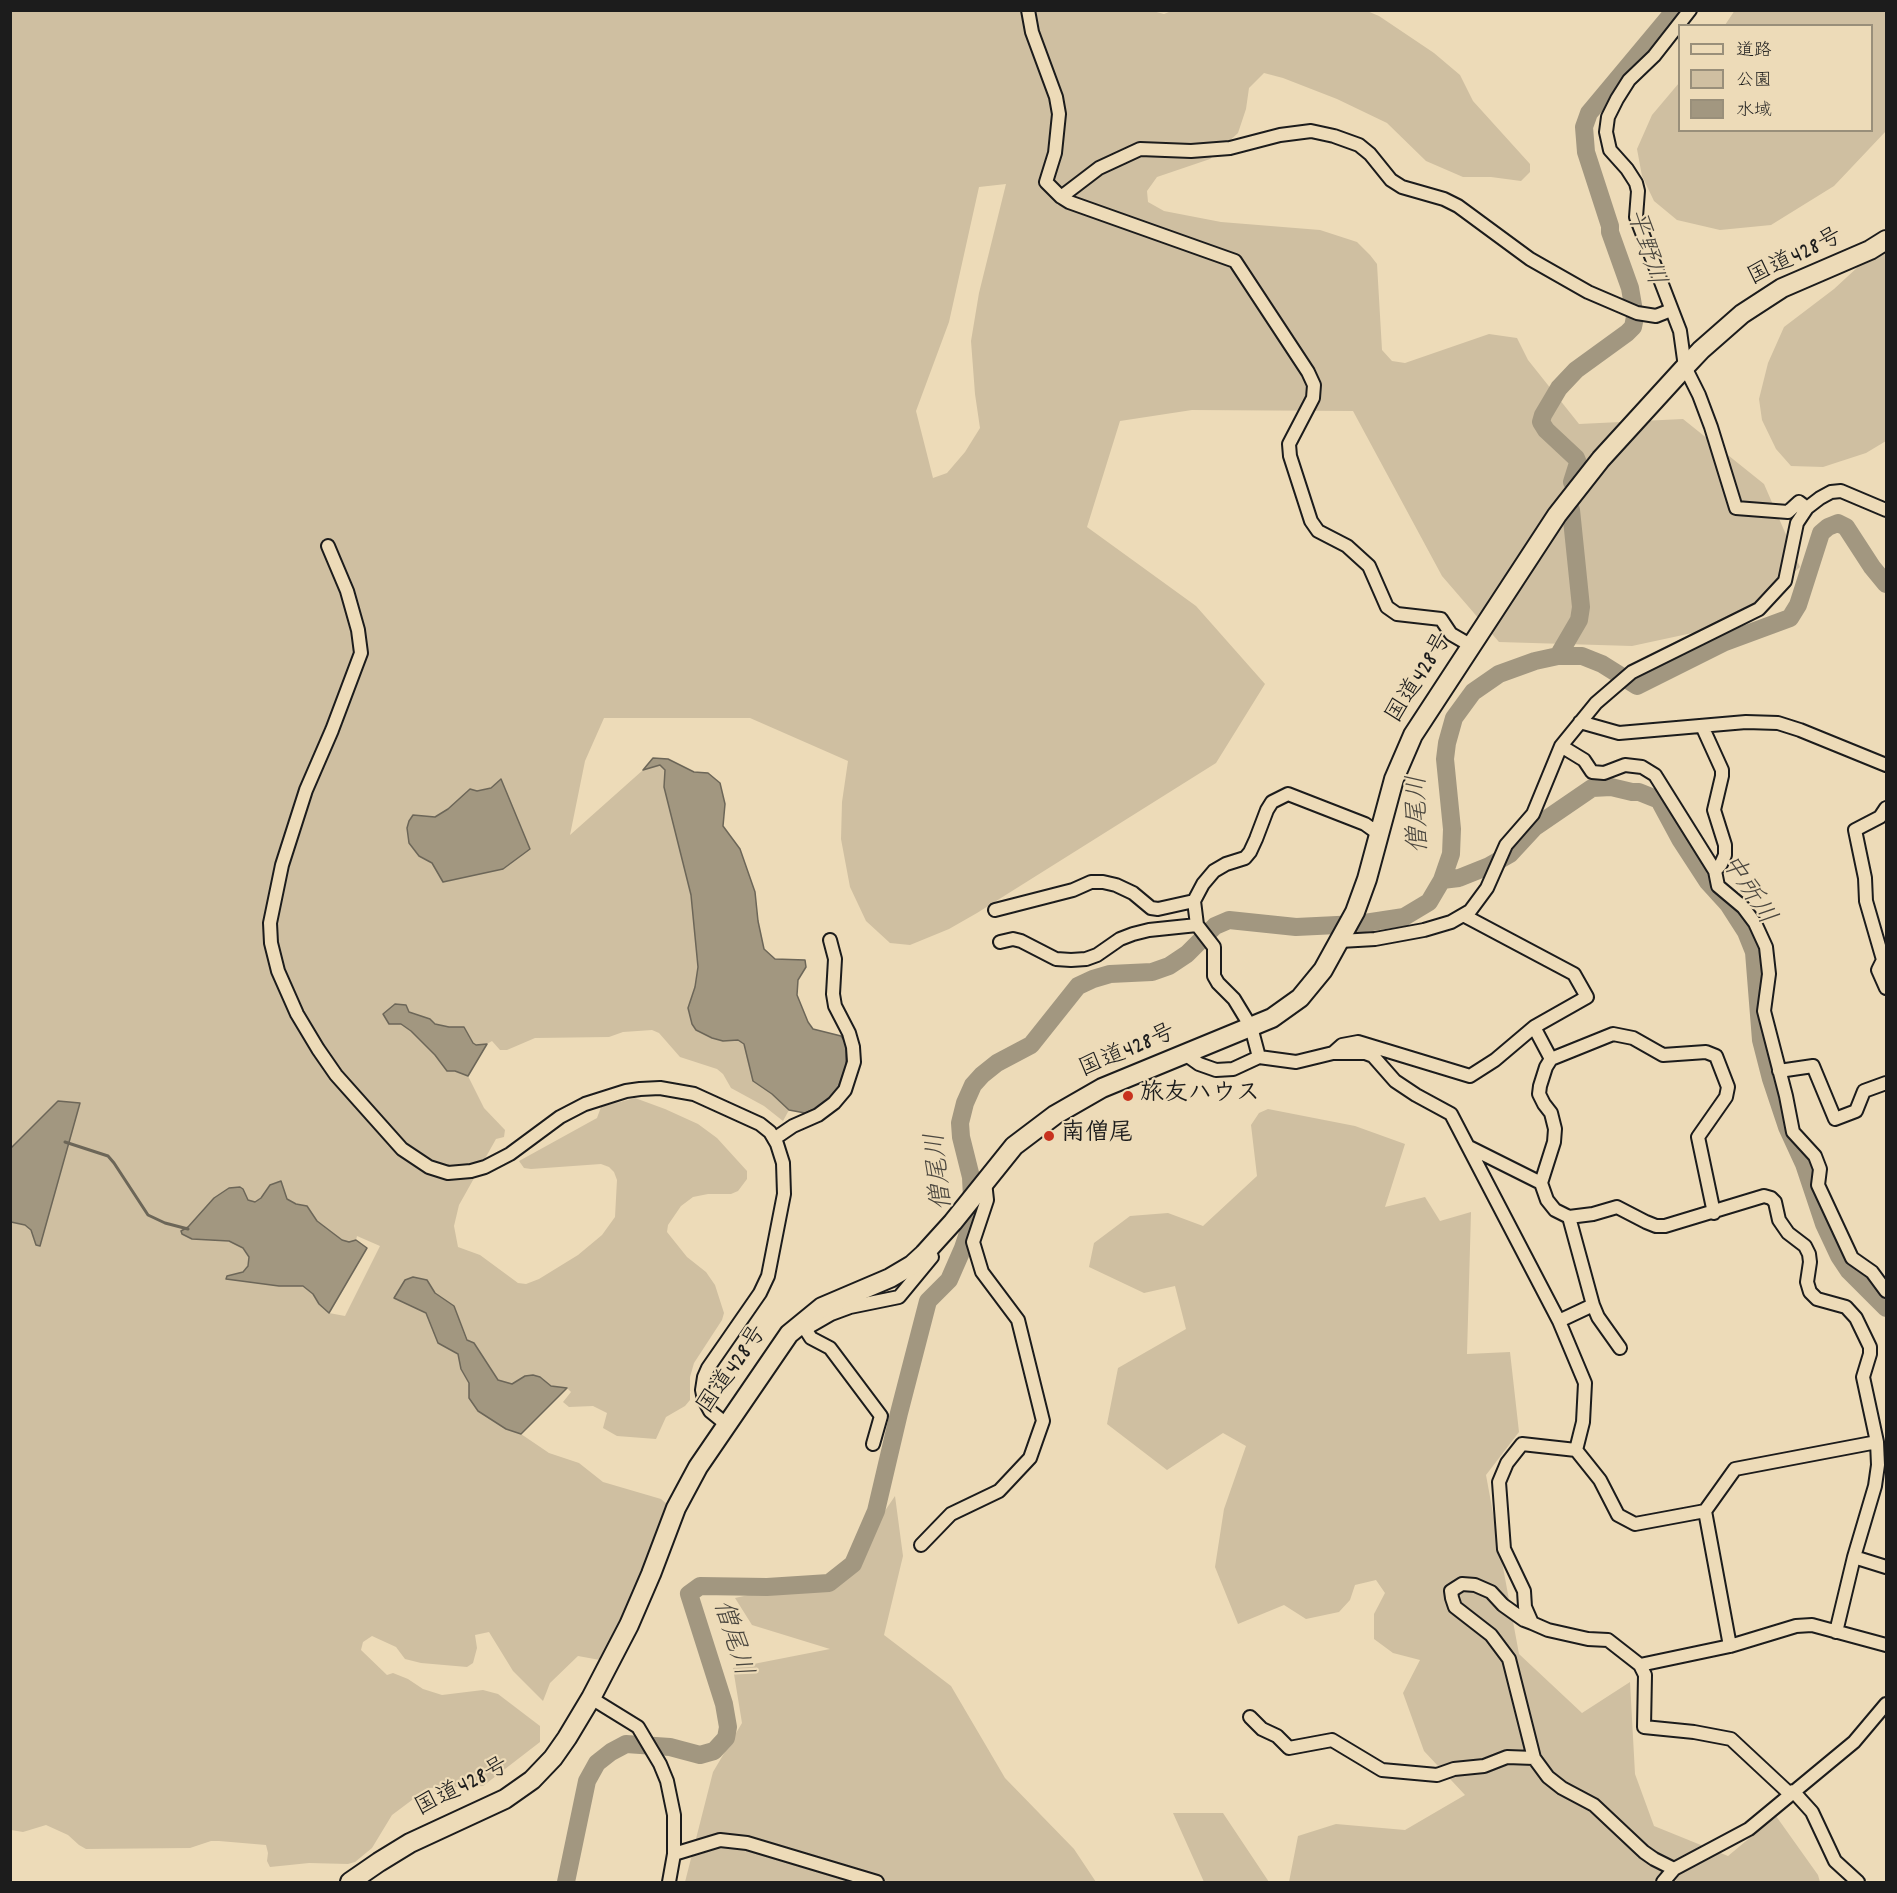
<!DOCTYPE html>
<html>
<head>
<meta charset="utf-8">
<style>
  body { margin:0 }
  #map { position:relative; width:1897px; height:1893px; overflow:hidden; background:#eddbb8; font-family:Dekko,"Klee One",sans-serif }
  canvas { display:block }
  .frame { position:absolute; inset:0; border:12px solid #1c1c1c; pointer-events:none }
  .legend { position:absolute; left:1678px; top:24px; width:195px; height:108px; box-sizing:border-box; background:#eddbb8; border:2px solid #998f7a; margin:0; padding:8px 10px; list-style:none; font-size:18px; color:#1c1c1c }
  .legend li { display:flex; align-items:center; gap:12px; height:30px }
  .legend b { width:30px; border:2px solid #998f7a }
</style>
</head>
<body>
<div id="map">
<canvas width="1897" height="1893"></canvas>
<div class="frame"></div>
<ul class="legend">
<li><b style="height:8px;background:#eddbb8"></b>道路</li>
<li><b style="height:16px;background:#cfbfa1"></b>公園</li>
<li><b style="height:16px;background:#a29780"></b>水域</li>
</ul>
</div>
<script>
const ctx = document.querySelector('canvas').getContext('2d');
ctx.lineJoin = 'round';
function fill(path, color) {
  ctx.fillStyle = color;
  ctx.fill(path, 'evenodd');
}
function poly(rows) {
  const path = new Path2D();
  for (const r of rows) {
    path.moveTo(r[0], r[1]);
    for (let i = 2; i < r.length; i += 2) path.lineTo(r[i], r[i + 1]);
  }
  return path;
}
function trace(path, color, width, dash) {
  ctx.strokeStyle = color;
  ctx.lineWidth = width;
  ctx.lineCap = dash ? 'butt' : 'round';
  ctx.setLineDash(dash || []);
  ctx.stroke(path);
}
function write(font, color, halo, rows, align = 'center') {
  ctx.font = font + ' Dekko,"Klee One",sans-serif';
  ctx.lineWidth = 4.5;
  ctx.setLineDash([]);
  ctx.textBaseline = 'middle';
  ctx.strokeStyle = halo;
  ctx.fillStyle = color;
  for (const [text, x, y, turn = 0] of rows) {
    ctx.save();
    ctx.translate(x, y);
    ctx.rotate((+turn || 0) * Math.PI / 180);
    ctx.textAlign = isNaN(turn) ? turn : align;
    if (halo) ctx.strokeText(text, 0, 0);
    ctx.fillText(text, 0, 0);
    ctx.restore();
  }
}
fill(poly([
  [1149,10,1164,14,1174,10,1367,11,1379,16,1434,53,1460,75,1473,101,1530,164,1530,172,1521,181,1491,177,1463,177,1426,161,1387,123,1337,99,1283,78,1264,73,1249,88,1246,109,1238,133,1210,159,1157,177,1147,191,1148,202,1164,211,1221,222,1320,230,1357,242,1370,255,1377,264,1382,350,1392,361,1405,363,1489,334,1517,338,1528,360,1579,424,1683,419,1764,484,1800,567,1734,624,1632,646,1499,642,1442,576,1353,411,1192,410,1120,421,1087,527,1196,606,1265,684,1216,763,977,913,949,929,910,945,890,943,866,921,850,887,841,839,842,802,848,761,750,718,604,718,585,761,570,835,643,770,660,765,665,770,664,787,691,895,698,967,695,987,688,1008,723,1041,738,1040,744,1044,753,1081,772,1094,789,1110,783,1121,764,1106,731,1088,723,1074,717,1069,680,1057,659,1033,652,1030,623,1032,609,1037,535,1038,507,1050,500,1050,492,1041,487,1044,476,1045,473,1043,464,1027,449,1027,435,1024,430,1019,409,1012,406,1005,389,1024,401,1024,411,1031,435,1055,447,1071,455,1071,468,1076,484,1108,505,1130,504,1137,496,1139,459,1205,454,1226,458,1247,480,1255,518,1283,526,1284,539,1279,578,1255,602,1235,615,1217,617,1180,614,1172,609,1167,601,1164,531,1169,524,1168,519,1161,597,1118,601,1107,635,1098,665,1109,698,1124,717,1138,747,1171,747,1179,738,1191,731,1194,708,1194,693,1197,681,1206,668,1225,667,1232,687,1257,706,1272,715,1285,724,1313,722,1320,694,1363,690,1377,690,1400,685,1406,666,1417,656,1439,617,1436,603,1428,607,1413,593,1406,569,1407,563,1402,571,1392,567,1388,551,1386,540,1377,525,1376,512,1384,498,1380,474,1343,468,1340,454,1306,435,1293,427,1280,395,1298,427,1313,438,1343,458,1354,461,1369,469,1383,469,1398,506,1429,521,1434,549,1453,579,1463,603,1482,661,1499,669,1506,616,1631,600,1660,578,1656,550,1683,543,1701,513,1671,489,1632,475,1635,477,1648,473,1663,467,1667,421,1663,405,1659,396,1647,372,1636,363,1642,361,1650,387,1675,393,1673,408,1679,423,1689,442,1695,483,1690,498,1694,540,1726,540,1742,483,1786,428,1788,392,1815,372,1848,355,1862,348,1864,309,1863,270,1867,267,1861,268,1853,266,1845,219,1841,211,1841,190,1848,86,1849,79,1845,68,1835,46,1825,23,1832,11,1830,10,11],
  [1006,184,979,293,971,341,975,394,980,428,965,452,947,473,933,478,916,411,949,322,979,187],
  [270,1185,287,1199,296,1204,307,1206,317,1221,342,1240,349,1242,356,1240,357,1236,380,1246,345,1316,329,1313,319,1304,313,1294,303,1286,279,1286,227,1276,243,1272,248,1266,249,1257,243,1248,229,1241,192,1239,181,1231,243,1189,248,1200,255,1202,261,1199],
  [1735,10,1886,11,1886,131,1834,186,1771,225,1720,230,1677,220,1654,201,1642,176,1637,149,1652,115,1679,83,1680,130,1872,130,1872,26,1725,25],
  [1886,241,1886,441,1866,453,1823,467,1791,466,1776,449,1762,420,1759,399,1768,363,1784,327,1834,289],
  [1268,1109,1355,1126,1405,1144,1385,1207,1425,1197,1440,1221,1471,1212,1467,1354,1510,1352,1519,1432,1486,1475,1519,1654,1582,1713,1630,1682,1635,1774,1654,1826,1728,1856,1776,1816,1818,1875,1820,1882,1289,1882,1298,1836,1336,1824,1405,1830,1465,1795,1424,1751,1403,1693,1420,1660,1393,1653,1374,1639,1374,1614,1385,1593,1376,1580,1355,1585,1350,1600,1339,1612,1306,1619,1284,1605,1238,1624,1215,1567,1224,1509,1246,1446,1223,1433,1167,1470,1107,1424,1118,1368,1186,1329,1175,1286,1144,1293,1089,1267,1094,1243,1130,1216,1168,1213,1203,1226,1257,1176,1251,1125,1259,1113],
  [895,1496,903,1556,884,1635,951,1686,1005,1778,1074,1849,1096,1882,685,1882,713,1772,742,1723,733,1668,830,1649,752,1625,735,1598,842,1574],
  [1173,1813,1223,1813,1269,1882,1204,1882]
]), '#cfbfa1');
const water = poly([
  [653,758,668,759,694,772,708,773,720,783,725,804,723,826,740,849,755,892,758,921,764,949,775,959,805,960,806,967,798,980,797,995,808,1022,813,1029,841,1036,846,1043,846,1065,836,1094,819,1107,805,1113,789,1110,772,1094,753,1081,744,1044,738,1040,723,1041,712,1038,696,1030,692,1024,688,1008,695,987,698,967,691,895,664,787,665,770,660,765,643,770,653,758],
  [501,779,530,849,503,869,443,882,432,863,419,856,409,843,407,828,409,821,413,815,435,817,448,809,470,789,477,791,491,788,501,779],
  [395,1004,406,1005,409,1012,430,1019,435,1024,449,1027,464,1027,473,1043,476,1045,487,1044,468,1076,455,1071,447,1071,435,1055,411,1031,401,1024,389,1024,383,1014,395,1004],
  [58,1101,80,1103,40,1246,36,1245,31,1230,25,1225,11,1222,11,1148,58,1101],
  [281,1181,287,1199,296,1204,307,1206,317,1221,342,1240,349,1242,356,1240,367,1248,329,1313,319,1304,313,1294,303,1286,279,1286,226,1279,227,1276,243,1272,248,1266,249,1257,243,1248,229,1241,192,1239,182,1234,181,1231,188,1227,214,1198,229,1188,240,1187,243,1189,248,1200,255,1202,261,1198,270,1185,281,1181],
  [413,1277,427,1280,435,1293,454,1306,467,1340,474,1343,498,1380,512,1384,525,1376,533,1375,540,1377,551,1386,567,1388,521,1434,506,1429,478,1411,469,1398,469,1383,461,1369,458,1354,438,1343,426,1313,394,1298,405,1280,413,1277]
]);
fill(water, '#a29780');
trace(water, '#6c6658', 1.5);
trace(poly([
  [65,1142,108,1156,114,1163,148,1215,165,1223,188,1229]
]), '#6c6658', 3);
trace(poly([
  [1572,482,1578,463,1576,458,1546,430,1541,422,1543,415,1559,388,1576,370,1627,333,1633,327,1635,317,1630,288,1610,232,1610,226,1586,152,1584,127,1589,113,1675,10],
  [1558,656,1579,620,1581,607,1571,510],
  [1442,880,1459,878,1489,866,1510,854,1535,827,1592,788,1611,787,1632,792,1639,792,1659,800,1680,839,1708,882,1728,904,1746,932,1754,952,1761,1040,1771,1079,1787,1127,1804,1164,1824,1224,1839,1256,1849,1271,1886,1308],
  [566,1882,587,1781,597,1763,611,1752,626,1744,670,1747,700,1755,714,1751,726,1738,728,1727,724,1704,689,1594,700,1586,767,1587,829,1583,853,1564,876,1511,899,1413,928,1301,949,1280,963,1248,973,1218,971,1177,961,1137,960,1123,965,1103,973,1085,982,1075,997,1063,1031,1045,1078,986,1093,979,1110,974,1152,972,1169,966,1187,954,1215,926,1229,920,1296,927,1358,924,1404,917,1429,902,1442,880,1451,854,1452,829,1445,759,1447,743,1454,718,1473,692,1499,674,1535,661,1558,656,1582,656,1602,664,1637,686,1725,642,1790,618,1798,605,1821,533,1828,527,1838,523,1846,527,1872,567,1886,584]
]), '#a29780', 18);
const minor = poly([
  [1028,10,1032,32,1056,97,1059,114,1055,153,1046,182,1061,197,1069,202,1235,261,1308,372,1314,385,1313,398,1289,444,1290,456,1311,521,1318,531,1347,546,1369,566,1387,607,1397,614,1441,619,1451,634,1470,645],
  [1690,10,1654,56,1629,80,1617,99,1608,117,1606,132,1610,150,1627,169,1636,183,1638,191,1636,217,1680,331,1685,367,1699,395,1711,427,1736,508,1788,512,1799,502,1807,508],
  [1061,197,1099,168,1140,149,1191,151,1230,148,1280,135,1311,131,1334,136,1359,145,1370,154,1391,180,1402,187,1444,199,1458,206,1530,259,1588,292,1637,313,1656,316,1671,310],
  [328,546,347,591,358,630,361,653,332,730,306,790,282,865,270,923,271,943,278,971,297,1014,318,1049,336,1075,402,1149,429,1167,448,1173,471,1171,485,1167,510,1154,560,1117,585,1104,626,1091,640,1089,660,1088,694,1094,760,1124,770,1132,777,1144,783,1163,784,1194,768,1276,760,1293,708,1368,704,1377,702,1390,704,1400,710,1411,726,1424],
  [1580,722,1619,733,1746,722,1778,723,1800,730,1886,765],
  [1702,726,1722,770,1722,776,1714,810,1725,845,1725,855,1721,864,1715,871],
  [1561,746,1584,760,1592,772,1604,773,1625,765,1642,767,1655,775,1715,871,1718,886,1743,907,1755,923,1766,947,1769,974,1764,1011,1786,1096,1793,1132,1815,1156,1820,1169,1818,1185,1852,1258,1872,1272,1886,1291],
  [1886,808,1880,817,1855,830,1865,878,1866,901,1886,970],
  [1194,901,1197,925,1214,947,1214,976,1218,983,1234,999,1251,1027,1259,1057],
  [995,910,1073,890,1091,882,1103,882,1116,885,1133,893,1151,908,1158,909,1194,901,1203,884,1214,871,1226,864,1245,858,1250,852,1256,839,1267,810,1272,802,1288,794,1365,824,1379,834],
  [1463,915,1574,974,1587,997,1534,1027],
  [1340,941,1375,939,1424,930,1451,922,1470,911,1487,888,1506,845,1533,814,1561,746,1596,703,1632,672,1759,609,1785,581,1797,523,1807,508,1820,498,1831,492,1841,491,1886,510],
  [1000,942,1013,939,1021,941,1056,959,1071,960,1086,959,1097,955,1120,939,1133,934,1149,930,1197,925],
  [1882,962,1878,970,1886,988],
  [1333,1053,1342,1045,1358,1042,1470,1076,1495,1060,1534,1027,1551,1059,1613,1034,1633,1038,1663,1055,1706,1052,1716,1056,1728,1087,1726,1097,1698,1137,1714,1213],
  [1185,1054,1199,1064,1216,1070,1233,1069,1259,1057,1296,1062,1333,1053,1365,1053,1373,1056,1395,1081,1416,1095,1451,1114,1559,1321,1585,1383,1583,1422,1576,1450],
  [1779,1071,1813,1066,1835,1119,1856,1111,1864,1091,1886,1083],
  [774,1139,793,1126,818,1115,834,1103,845,1090,854,1062,853,1047,849,1033,835,1006,833,994,835,959,830,940],
  [1469,1147,1541,1183,1547,1200,1555,1210,1569,1217,1593,1214,1617,1207,1646,1222,1656,1226,1665,1226,1764,1196,1771,1198,1775,1202,1779,1220,1788,1233,1805,1246,1809,1254,1810,1262,1807,1282,1810,1292,1817,1299,1846,1307,1856,1318,1870,1347,1870,1354,1863,1377,1877,1442,1878,1465,1875,1486,1854,1557,1836,1632],
  [1541,1183,1554,1142,1555,1129,1551,1113,1544,1104,1539,1094,1540,1086,1546,1067,1551,1059],
  [1569,1217,1593,1305,1598,1317,1620,1348],
  [1559,1321,1593,1305],
  [802,1324,811,1338,830,1348,881,1416,873,1444],
  [805,1329,831,1314,850,1307,899,1297,932,1257],
  [1705,1511,1730,1646],
  [921,1545,951,1514,999,1491,1030,1458,1043,1421,1018,1320,982,1272,973,1242,987,1200,985,1182],
  [1854,1557,1886,1567],
  [1532,1623,1548,1630,1588,1639,1608,1640,1640,1665,1645,1675,1644,1727,1694,1732,1731,1739,1790,1794],
  [1640,1665,1730,1646,1796,1626,1812,1625,1886,1645],
  [591,1698,638,1727,660,1764,667,1781,674,1815,674,1854,669,1882],
  [1250,1717,1262,1729,1277,1736,1289,1748,1332,1740,1382,1770,1437,1775,1454,1769,1484,1766,1507,1757,1534,1758],
  [1793,1791,1812,1812,1835,1861,1858,1882],
  [674,1854,720,1840,747,1843,877,1882],
  [1674,1869,1654,1859,1644,1852,1594,1805,1562,1788,1548,1777,1534,1758,1509,1659,1491,1635,1455,1607,1452,1598,1451,1591,1462,1584,1475,1585,1491,1592,1503,1605,1524,1620,1532,1623,1525,1607,1524,1591,1504,1549,1499,1482,1507,1463,1522,1444,1576,1450,1600,1480,1618,1515,1635,1524,1705,1511,1735,1469,1877,1442],
  [1663,1882,1674,1869,1749,1829,1854,1742,1886,1704]
]);
const highway = poly([
  [350,1882,379,1862,410,1843,505,1799,532,1780,553,1758,567,1738,591,1698,629,1625,651,1574,676,1508,698,1467,789,1334,822,1307,890,1278,912,1265,924,1254,953,1222,1014,1146,1055,1115,1102,1088,1272,1018,1300,998,1323,970,1355,912,1367,879,1394,779,1413,735,1557,515,1601,459,1685,367,1701,350,1742,314,1782,288,1870,250,1886,240]
]);
trace(minor, '#1c1c1c', 16);
trace(highway, '#1c1c1c', 22);
trace(minor, '#eddbb8', 12);
trace(highway, '#eddbb8', 18);
for (const [x, y, r, color] of [
  [1128,1096,6,"#c8321e"],
  [1049,1136,6,"#c8321e"]
]) {
  const dot = new Path2D();
  dot.arc(x, y, r, 0, 2 * Math.PI);
  ctx.fillStyle = color;
  ctx.fill(dot);
  trace(dot, '#eddbb8', 2);
}
write('24px', '#1c1c1c', '#eddbb8', [
  ["国道428号",1796,259,-26],
  ["国道428号",1421,679,-58],
  ["国道428号",1128,1053,-23],
  ["国道428号",734,1371,-55],
  ["国道428号",463,1789,-27]
]);
write('bold 24px', '#1c1c1c', '#eddbb8', [
  ["旅友ハウス",1140,1096],
  ["南僧尾",1061,1136]
], 'left');
write('italic 26px', '#4b473f', '#eddbb8', [
  ["平野川",1643,248,73],
  ["僧尾川",1421,814,-91],
  ["中所川",1746,891,57],
  ["僧尾川",942,1171,-96],
  ["僧尾川",730,1639,73]
]);
</script>
</body>
</html>
